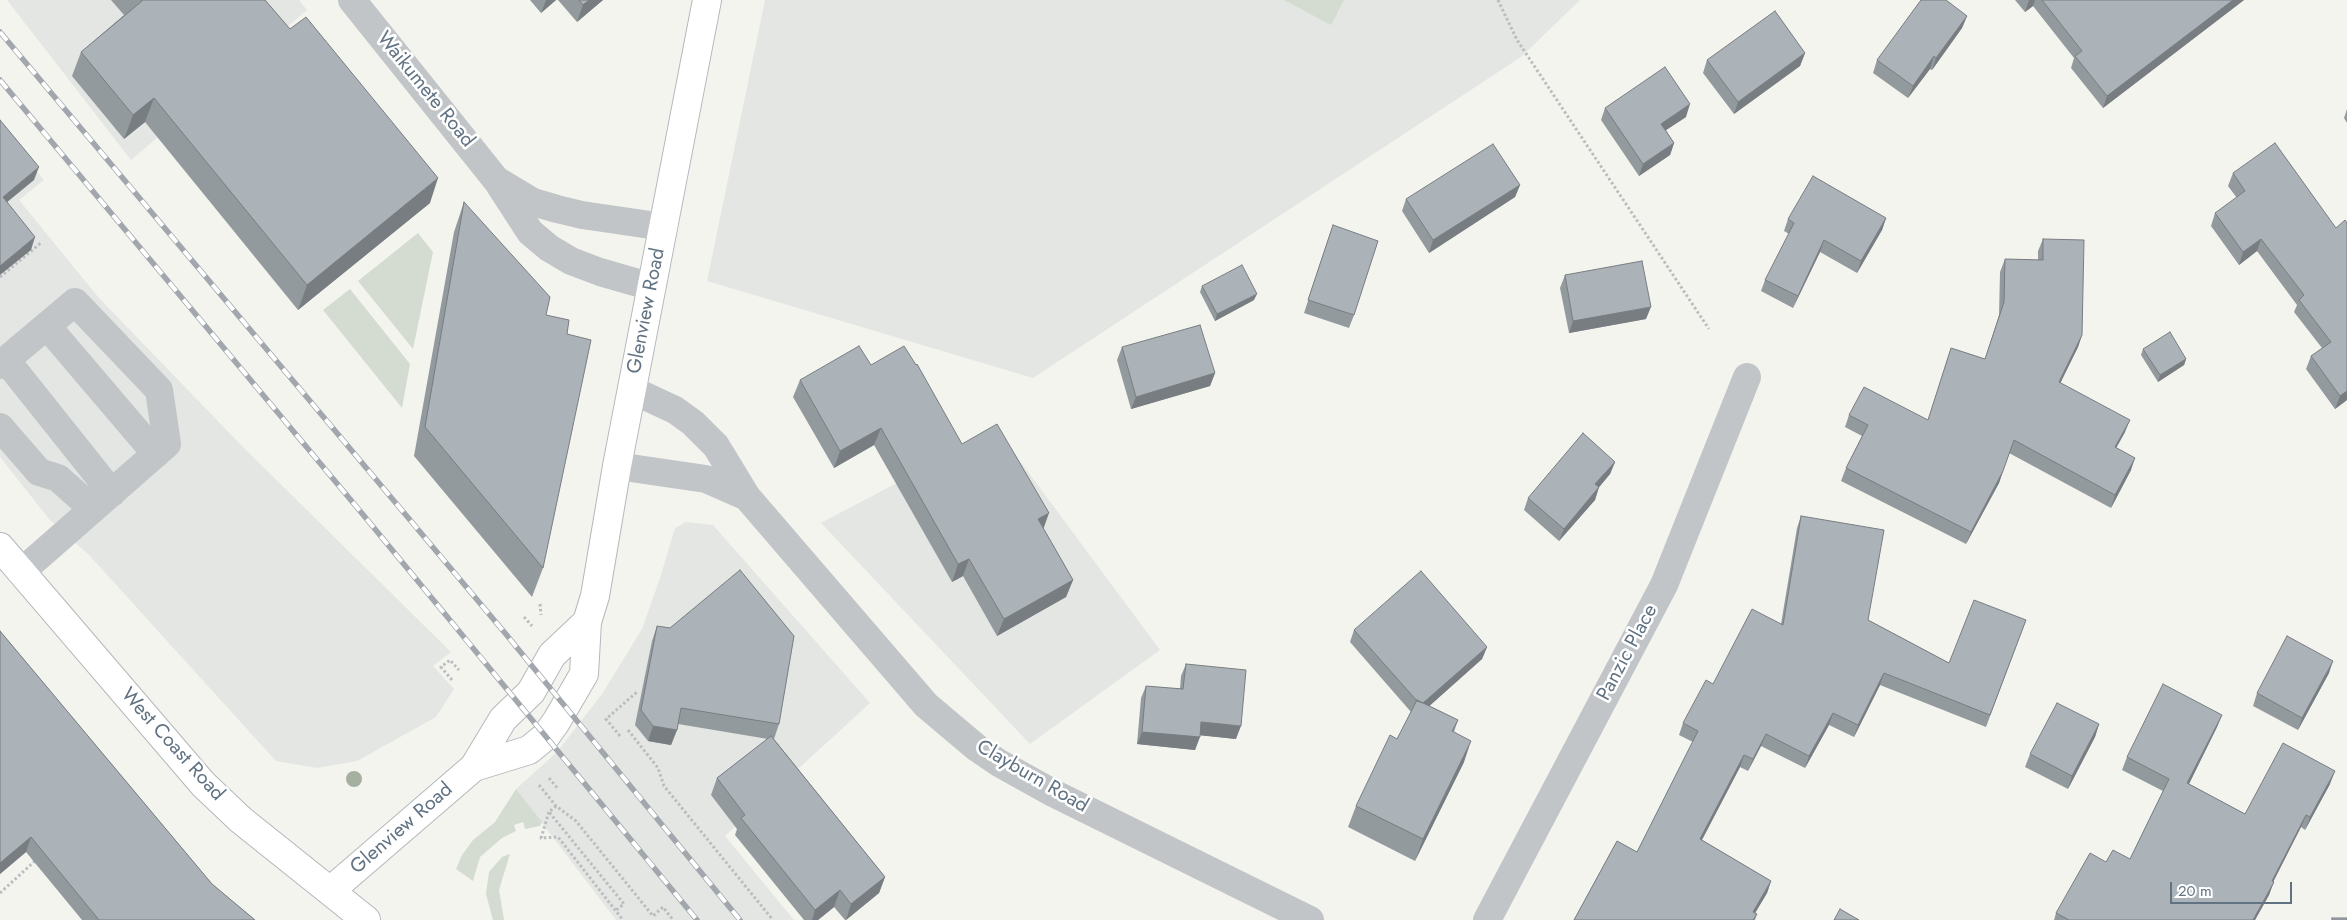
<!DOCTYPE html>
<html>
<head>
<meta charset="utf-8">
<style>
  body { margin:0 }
  #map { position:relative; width:2347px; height:920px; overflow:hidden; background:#f4f4ef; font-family:Jost,sans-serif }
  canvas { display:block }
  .scale { position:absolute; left:2170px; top:882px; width:122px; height:22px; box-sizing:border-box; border:2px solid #617383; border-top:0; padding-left:6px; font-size:15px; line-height:18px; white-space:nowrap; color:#617383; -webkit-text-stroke:4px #fff; paint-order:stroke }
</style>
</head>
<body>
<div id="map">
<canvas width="2347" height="920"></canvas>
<div class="scale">20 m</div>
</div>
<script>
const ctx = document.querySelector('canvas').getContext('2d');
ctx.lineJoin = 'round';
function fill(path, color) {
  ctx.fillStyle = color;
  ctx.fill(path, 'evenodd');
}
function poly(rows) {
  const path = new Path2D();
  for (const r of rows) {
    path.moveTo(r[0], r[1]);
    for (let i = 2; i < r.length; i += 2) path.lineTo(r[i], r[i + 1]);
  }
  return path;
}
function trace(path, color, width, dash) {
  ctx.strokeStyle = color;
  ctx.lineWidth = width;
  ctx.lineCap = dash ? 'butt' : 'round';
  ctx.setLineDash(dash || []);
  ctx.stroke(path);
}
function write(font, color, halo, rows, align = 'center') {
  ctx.font = font + ' Jost,sans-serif';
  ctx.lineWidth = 5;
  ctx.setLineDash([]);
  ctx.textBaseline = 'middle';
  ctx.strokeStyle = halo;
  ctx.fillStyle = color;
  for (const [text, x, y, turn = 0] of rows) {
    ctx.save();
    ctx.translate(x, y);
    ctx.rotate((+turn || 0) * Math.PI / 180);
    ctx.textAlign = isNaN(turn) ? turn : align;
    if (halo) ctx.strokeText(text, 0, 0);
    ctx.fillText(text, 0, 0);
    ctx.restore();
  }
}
fill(poly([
  [7,0,299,0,307,10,131,160],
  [765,0,1580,0,1521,57,1033,378,707,281],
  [0,128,44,180,19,200,99,298,243,447,451,652,433,666,454,689,436,717,357,761,317,768,276,761,89,555,49,519,0,457],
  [997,430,1160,650,1030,744,821,523],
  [686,522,713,525,870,703,725,836,794,920,616,920,516,789,557,752,602,694,642,629,660,578,675,528]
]), '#e4e6e3');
fill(poly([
  [1284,0,1344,0,1331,25],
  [418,233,433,252,413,349,358,281],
  [350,289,410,364,402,408,323,310],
  [516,789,542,822,540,826,525,829,523,822,514,825,516,831,502,838,480,857,473,881,456,869,462,855,473,840,495,822],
  [510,854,499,890,504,920,493,920,486,894,489,872,502,857]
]), '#d4dbd0');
const major = poly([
  [0,547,203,784,241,820,366,920],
  [474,767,529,750,546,736,556,722,584,674,587,622,595,596,617,466,707,0],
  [330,891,474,767,503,719,531,692,552,655,587,622]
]);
trace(major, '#b4b8bc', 30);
trace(poly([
  [1498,0,1517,40,1709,329],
  [0,277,42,242],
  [540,604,541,615],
  [524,617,532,626],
  [452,680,441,667,450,660,459,670],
  [628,730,658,768,664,786,773,920],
  [620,736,606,719,637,692],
  [549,778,558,789],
  [539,785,556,806,576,821,653,916,663,907,673,920],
  [556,806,549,812,624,904,615,911],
  [549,812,541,838,558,837,623,920],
  [0,893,36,860]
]), '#babdbf', 3, [2.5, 2.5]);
trace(poly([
  [352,0,497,181,530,232,549,248,571,261,600,272,652,287],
  [498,181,533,202,557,209,582,215,664,227],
  [47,326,156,454],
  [6,360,112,493],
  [0,365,75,302,159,390,167,444,21,572],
  [632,390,675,410,693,423,716,446,747,497,926,705,977,748,999,763,1053,793,1310,920],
  [0,427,39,472,58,478,93,509],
  [617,466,706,479,747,497],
  [1487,920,1664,585,1747,377]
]), '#c1c5c8', 28);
trace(major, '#fff', 28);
const rail = poly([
  [0,32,505,633,740,920],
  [0,80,365,517,697,920]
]);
trace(rail, '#a1a7ad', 5.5);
trace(rail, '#fff', 4, [11]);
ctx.fillStyle = '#a5b0a0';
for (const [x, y] of [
  [354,779]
]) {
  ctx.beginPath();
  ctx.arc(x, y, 8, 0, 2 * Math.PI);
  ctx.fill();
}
fill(poly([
  [111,0,265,0,430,203,298,310,145,122,124,139,72,76,81,52,124,15],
  [530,0,556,0,541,13],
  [558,0,603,0,577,22],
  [2015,0,2244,0,2103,108,2071,68,2074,58,2033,6,2025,12],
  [1967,16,1962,28,1932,70,1930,69,1908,98,1873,73,1877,60],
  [1805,53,1800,66,1734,114,1703,73,1707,60],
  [1605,108,1686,117,1666,130,1674,143,1670,155,1639,176,1601,120],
  [2347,109,2347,123,2344,118],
  [2233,173,2336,228,2347,223,2347,400,2335,409,2306,369,2311,356,2322,348,2294,312,2297,305,2257,251,2239,265,2211,226,2215,213,2237,198,2228,186],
  [1520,185,1515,197,1429,253,1402,211,1406,199],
  [464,202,546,315,567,334,543,568,532,597,414,456,454,232],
  [1886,218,1882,230,1857,273,1820,252,1793,308,1761,291,1765,280,1789,234,1784,231,1788,219],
  [1333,225,1354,315,1349,328,1304,313],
  [2043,239,2082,335,2078,347,2060,383,2125,432,2116,448,2131,470,2111,508,2009,453,1999,483,1966,544,1841,481,1846,468,1862,436,1845,427,1849,415,1928,420,1951,348,1985,359,1999,315,2000,272,2005,259,2038,260,2038,251],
  [1565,275,1646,319,1569,333,1560,288],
  [1202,286,1254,300,1215,321,1200,292],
  [1122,347,1215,373,1210,386,1131,409,1117,360],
  [2143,349,2186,359,2184,365,2158,382,2141,355],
  [871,365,962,444,1043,528,1073,580,1066,597,997,636,963,576,952,582,874,445,834,468,793,397,800,380],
  [1615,462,1610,474,1599,487,1595,500,1559,541,1524,510,1528,498],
  [1801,516,1868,620,1949,663,2026,620,1986,727,1880,685,1854,737,1829,725,1805,768,1761,746,1748,771,1740,767,1702,840,1771,881,1767,893,1755,913,1757,914,1755,920,1574,920,1617,841,1637,852,1693,742,1679,735,1683,723,1713,684,1781,624,1797,528],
  [657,626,779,724,774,739,885,877,879,893,846,920,845,920,834,907,818,920,804,920,735,835,737,829,711,795,717,778,768,739,678,724,677,730,671,745,648,741,635,725,652,641],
  [1354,630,1487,647,1482,659,1429,706,1458,720,1454,732,1464,762,1415,861,1348,827,1356,806,1397,739,1411,712,1350,642],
  [0,631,212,884,255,920,82,920,26,852,0,874],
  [1186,664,1236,739,1200,735,1195,750,1137,744,1141,698,1146,686,1180,689,1181,676],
  [2329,673,2298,730,2253,706,2257,693],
  [2222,715,2217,727,2189,784,2245,814,2330,784,2305,830,2301,827,2273,882,2269,895,2255,920,2054,920,2056,913,2106,862,2130,859,2163,791,2122,770,2127,757],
  [2099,724,2095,737,2068,789,2025,767,2030,754]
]), '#939a9e');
fill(poly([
  [546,0,556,0,541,13],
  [589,0,603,0,577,22,583,5],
  [2029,0,2035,0,2033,6,2025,12],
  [2233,0,2244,0,2103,108,2107,96],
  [1967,16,1962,28,1932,70,1936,58],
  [1805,53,1800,66,1734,114,1738,102],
  [1934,56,1930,69,1908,98,1913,86],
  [154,98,145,122,124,139,133,115],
  [1690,104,1686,117,1657,136,1661,124],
  [1674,143,1670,155,1639,176,1643,164],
  [39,167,34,180,0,208,3,197],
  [438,178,430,203,298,310,307,285],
  [1520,185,1515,197,1429,253,1433,240],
  [1886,218,1882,230,1857,273,1861,261],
  [35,237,31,250,0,275,0,266],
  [2261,239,2257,251,2239,265,2243,252],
  [1824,240,1820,252,1793,308,1798,296],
  [1257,294,1254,300,1215,321,1217,314],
  [1651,307,1646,319,1569,333,1573,321],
  [2082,335,2078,347,2055,394,2059,382],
  [2186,359,2184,365,2158,382,2160,375],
  [1215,373,1210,386,1131,409,1136,397],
  [2347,391,2347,400,2335,409,2340,396],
  [2130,420,2125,432,2110,459,2115,447],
  [881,428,874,445,834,468,840,451],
  [2135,458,2131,470,2111,508,2115,495],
  [1615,462,1610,474,1591,497,1595,484],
  [2003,471,1999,483,1966,544,1971,532],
  [1599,487,1595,500,1559,541,1564,529],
  [1049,513,1043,530,1038,519],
  [969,559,963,576,952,582,958,564],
  [1073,580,1066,597,997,636,1004,619],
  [1487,647,1482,659,1416,718,1421,705],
  [2333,661,2329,673,2298,730,2302,718],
  [1884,673,1880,685,1854,737,1858,725],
  [1833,713,1829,725,1805,768,1809,756],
  [2222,715,2217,727,2183,796,2187,783],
  [1201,722,1241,726,1236,739,1197,735],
  [2099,724,2095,737,2068,789,2072,776],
  [653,726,677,730,671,745,648,741],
  [1142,732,1200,737,1195,750,1137,744],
  [1766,734,1761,746,1748,771,1753,759],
  [1471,741,1464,762,1415,861,1423,839],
  [1744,755,1740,767,1696,851,1700,839],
  [2335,771,2330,784,2305,830,2310,817],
  [2306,815,2301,827,2267,894,2272,881],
  [31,837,26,852,0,874,0,863],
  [885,877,879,893,846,920,851,904],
  [1771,881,1767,893,1751,920,1753,912],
  [2274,882,2269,895,2255,920,2253,920],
  [840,890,834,907,818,920,812,920,815,910]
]), '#787d81');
const building = poly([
  [141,0,265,0,290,29,306,17,438,178,307,285,154,98,133,115,81,52,142,1,141,0],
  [579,0,589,0,583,5,579,0],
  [1921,0,1946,0,1967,16,1936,58,1934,56,1913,86,1877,60,1921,0],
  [2042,0,2233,0,2107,96,2075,56,2082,51,2042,0],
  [1775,11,1805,53,1738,102,1707,60,1775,11],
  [1665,67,1690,104,1661,124,1674,143,1643,164,1605,108,1665,67],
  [0,120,39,167,3,197,35,237,0,266,0,120],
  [2275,143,2336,228,2345,220,2347,223,2347,391,2340,396,2311,356,2331,342,2299,300,2304,295,2261,239,2243,252,2215,213,2245,191,2233,173,2275,143],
  [1493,144,1520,185,1433,240,1406,199,1493,144],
  [1813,176,1886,218,1861,261,1824,240,1798,296,1765,280,1794,223,1788,219,1813,176],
  [464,202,550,297,546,315,569,320,567,334,591,340,543,568,425,427,464,202],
  [1333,225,1378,241,1354,315,1308,300,1333,225],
  [2043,239,2084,240,2082,335,2059,382,2130,420,2115,447,2135,458,2115,495,2014,440,2003,471,1971,532,1846,468,1868,425,1849,415,1864,387,1928,420,1951,348,1985,359,2004,302,2005,259,2043,260,2043,239],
  [1642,261,1651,307,1573,321,1565,275,1642,261],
  [1242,265,1257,294,1217,314,1202,286,1242,265],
  [1200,325,1215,373,1136,397,1122,347,1200,325],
  [2170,332,2186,359,2160,375,2143,349,2170,332],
  [859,346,871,365,904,346,916,365,917,364,962,444,997,424,1049,513,1038,519,1073,580,1004,619,969,559,958,564,881,428,840,451,800,380,859,346],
  [1583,433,1615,462,1595,484,1599,487,1564,529,1528,498,1583,433],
  [1801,516,1884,530,1868,620,1949,663,1974,600,2026,620,1990,715,1884,673,1858,725,1833,713,1809,756,1766,734,1753,759,1744,755,1700,839,1771,881,1753,912,1757,914,1753,920,1574,920,1617,841,1637,852,1698,731,1683,723,1706,680,1713,684,1752,609,1783,625,1801,516],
  [740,570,794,636,779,724,681,708,677,730,653,726,641,710,657,626,670,628,740,570],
  [1421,571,1487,647,1423,703,1417,701,1354,630,1421,571],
  [0,631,212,884,255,920,99,920,31,837,0,863,0,631],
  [2287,636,2333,661,2302,718,2257,693,2287,636],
  [1186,664,1246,670,1241,726,1201,722,1200,737,1142,732,1146,686,1183,689,1186,664],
  [2163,684,2222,715,2187,783,2245,814,2283,743,2335,771,2310,817,2306,815,2272,881,2274,882,2253,920,2069,920,2056,913,2090,853,2106,862,2113,850,2130,859,2169,779,2127,757,2163,684],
  [1417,700,1458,720,1452,731,1471,741,1423,839,1356,806,1390,735,1397,739,1417,700],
  [2057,703,2099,724,2072,776,2030,754,2057,703],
  [771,736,885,877,851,904,840,890,815,910,741,818,745,815,717,778,771,736],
  [1840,909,1859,920,1834,920,1840,909],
  [2332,918,2347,918,2347,920,2332,920,2332,918]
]);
fill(building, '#abb3b8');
trace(building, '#787d81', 1);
write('20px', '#617383', '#fff', [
  ["Waikumete Road",425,90,51],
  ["Glenview Road",647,311,-79],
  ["Panzic Place",1628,653,-62],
  ["West Coast Road",172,745,48],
  ["Clayburn Road",1032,777,30],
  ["Glenview Road",402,829,-41]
]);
</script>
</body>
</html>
